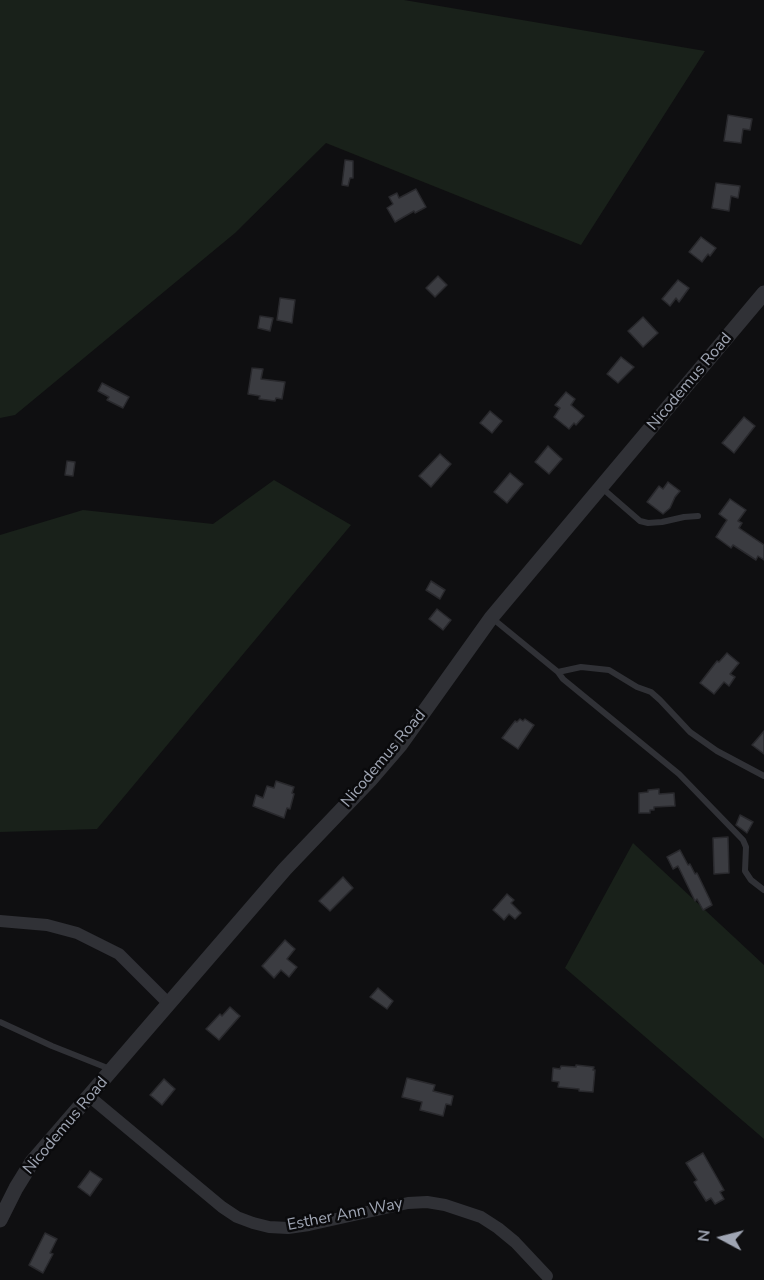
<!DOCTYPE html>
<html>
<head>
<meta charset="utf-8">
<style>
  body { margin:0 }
  #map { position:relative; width:764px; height:1280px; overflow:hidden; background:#0f0f11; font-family:"Nunito Sans",sans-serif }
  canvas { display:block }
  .north { position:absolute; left:692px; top:1208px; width:60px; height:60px; -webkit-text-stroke:4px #0a0a0c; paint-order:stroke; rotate:277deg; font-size:16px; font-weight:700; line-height:24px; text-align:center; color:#9fa5b3 }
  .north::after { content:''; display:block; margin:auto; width:21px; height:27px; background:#9fa5b3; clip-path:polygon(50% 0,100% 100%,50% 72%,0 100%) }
</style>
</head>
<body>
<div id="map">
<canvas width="764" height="1280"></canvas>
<div class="north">N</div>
</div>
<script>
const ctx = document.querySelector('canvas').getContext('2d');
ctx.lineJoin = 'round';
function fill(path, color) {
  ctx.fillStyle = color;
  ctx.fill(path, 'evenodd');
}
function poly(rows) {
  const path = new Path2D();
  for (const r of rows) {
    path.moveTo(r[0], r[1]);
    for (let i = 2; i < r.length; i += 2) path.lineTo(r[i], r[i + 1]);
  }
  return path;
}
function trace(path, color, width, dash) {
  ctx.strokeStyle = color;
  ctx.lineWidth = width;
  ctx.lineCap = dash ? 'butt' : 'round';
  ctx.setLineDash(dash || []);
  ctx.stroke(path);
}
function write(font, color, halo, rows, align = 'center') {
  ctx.font = font + ' "Nunito Sans",sans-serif';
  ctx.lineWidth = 5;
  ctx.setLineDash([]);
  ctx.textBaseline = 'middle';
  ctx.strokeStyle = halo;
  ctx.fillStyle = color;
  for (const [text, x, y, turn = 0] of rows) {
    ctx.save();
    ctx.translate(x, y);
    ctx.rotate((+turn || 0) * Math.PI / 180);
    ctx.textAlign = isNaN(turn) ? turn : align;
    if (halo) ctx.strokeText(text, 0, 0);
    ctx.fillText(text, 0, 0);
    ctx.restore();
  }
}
fill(poly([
  [0,0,404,0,705,51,581,245,326,143,235,233,15,415,0,418],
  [274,480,351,525,97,829,0,832,0,535,83,510,213,524],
  [633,843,764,965,764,1139,565,968]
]), '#19211a');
const building = poly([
  [728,115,752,119,750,130,743,129,741,143,724,141,728,115],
  [345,160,353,161,353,178,350,178,348,186,342,185,345,160],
  [716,183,740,186,738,198,731,196,729,211,712,208,716,183],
  [416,189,426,207,415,213,414,211,395,222,387,208,393,204,389,197,397,193,399,198,416,189],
  [701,237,716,248,710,256,708,254,702,262,689,252,701,237],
  [438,276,447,285,435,297,426,288,438,276],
  [678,280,689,288,679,302,676,298,670,306,662,299,678,280],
  [280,298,295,300,292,323,277,320,280,298],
  [260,316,273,318,270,331,258,328,260,316],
  [643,317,658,333,643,347,628,331,643,317],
  [621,357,634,367,618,383,607,374,621,357],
  [252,368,263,369,261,379,285,382,282,399,276,398,275,401,259,399,260,396,248,394,252,368],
  [102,383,129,397,123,408,107,400,109,397,98,391,102,383],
  [566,392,575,399,571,405,584,416,576,425,574,423,569,429,554,417,560,408,555,405,566,392],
  [490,411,502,421,492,433,480,423,490,411],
  [744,417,755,426,734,453,722,443,744,417],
  [548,446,562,459,549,474,535,462,548,446],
  [440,454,451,464,431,487,419,476,440,454],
  [67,461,75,462,73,476,65,475,67,461],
  [510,473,523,484,507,503,494,492,510,473],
  [668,482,680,491,675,497,670,508,663,514,647,502,659,486,663,489,668,482],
  [730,499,746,510,738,521,742,523,739,528,764,545,764,560,758,556,756,560,733,545,731,548,716,537,727,520,719,514,730,499],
  [431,581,445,590,440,599,426,590,431,581],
  [437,609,451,620,443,630,429,619,437,609],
  [727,653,739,663,730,674,735,677,729,686,724,682,714,694,700,683,717,661,719,662,727,653],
  [520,719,523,721,525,719,534,725,518,749,502,738,515,721,517,722,520,719],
  [764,731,764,754,752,745,764,731],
  [276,781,294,787,292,793,294,794,290,809,287,808,284,818,253,806,256,795,263,798,267,786,274,788,276,781],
  [659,789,659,794,674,793,675,806,654,807,654,810,650,810,650,813,639,813,639,793,648,792,648,790,659,789],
  [740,815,753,822,747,833,736,825,740,815],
  [728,837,729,873,714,874,713,838,728,837],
  [680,850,688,865,690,864,695,874,697,873,710,900,712,905,703,910,697,899,695,901,678,866,673,869,667,857,680,850],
  [343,877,353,888,330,911,319,901,343,877],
  [507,894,514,900,511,903,521,913,515,919,509,914,504,920,493,910,507,894],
  [285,940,295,949,287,959,297,967,289,977,281,970,274,978,262,966,285,940],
  [378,988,393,1001,387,1009,370,997,378,988],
  [230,1007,240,1016,219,1040,206,1029,220,1014,222,1016,230,1007],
  [576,1065,594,1067,593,1070,595,1070,593,1092,579,1091,579,1089,558,1087,559,1082,552,1081,553,1068,560,1069,561,1066,576,1067,576,1065],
  [407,1078,435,1085,433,1091,453,1096,451,1105,446,1104,443,1116,420,1110,422,1102,402,1097,407,1078],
  [164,1079,175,1089,162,1105,150,1095,164,1079],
  [703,1153,724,1190,720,1192,724,1199,715,1204,711,1198,706,1201,694,1182,697,1180,686,1163,703,1153],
  [90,1171,102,1179,90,1196,78,1187,90,1171],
  [45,1233,57,1239,50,1253,53,1254,43,1273,29,1265,45,1233]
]);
fill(building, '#3b3c41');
trace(building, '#29292d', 1.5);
trace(poly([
  [602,488,640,521,648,523,662,522,684,517,698,516],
  [492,618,558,672,563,679,679,774,743,840,746,847,745,871,751,880,764,890],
  [558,672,581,667,609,670,637,687,651,692,660,700,690,732,717,751,764,776],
  [0,1022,52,1046,110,1069]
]), '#303136', 6);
trace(poly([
  [0,921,47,925,77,933,119,954,168,1003],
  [90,1097,222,1207,237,1217,253,1223,269,1227,288,1228,309,1225,408,1203,427,1202,445,1205,481,1217,498,1228,515,1242,547,1276]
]), '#303136', 12);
trace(poly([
  [0,1220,16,1188,32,1162,285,869,370,780,401,744,491,618,764,293]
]), '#303136', 15);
write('16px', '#9fa5b3', '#0a0a0c', [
  ["Nicodemus Road",690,382,-50],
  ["Nicodemus Road",384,759,-50],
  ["Nicodemus Road",66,1126,-50],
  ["Esther Ann Way",345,1215,-11]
]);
</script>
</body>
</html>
